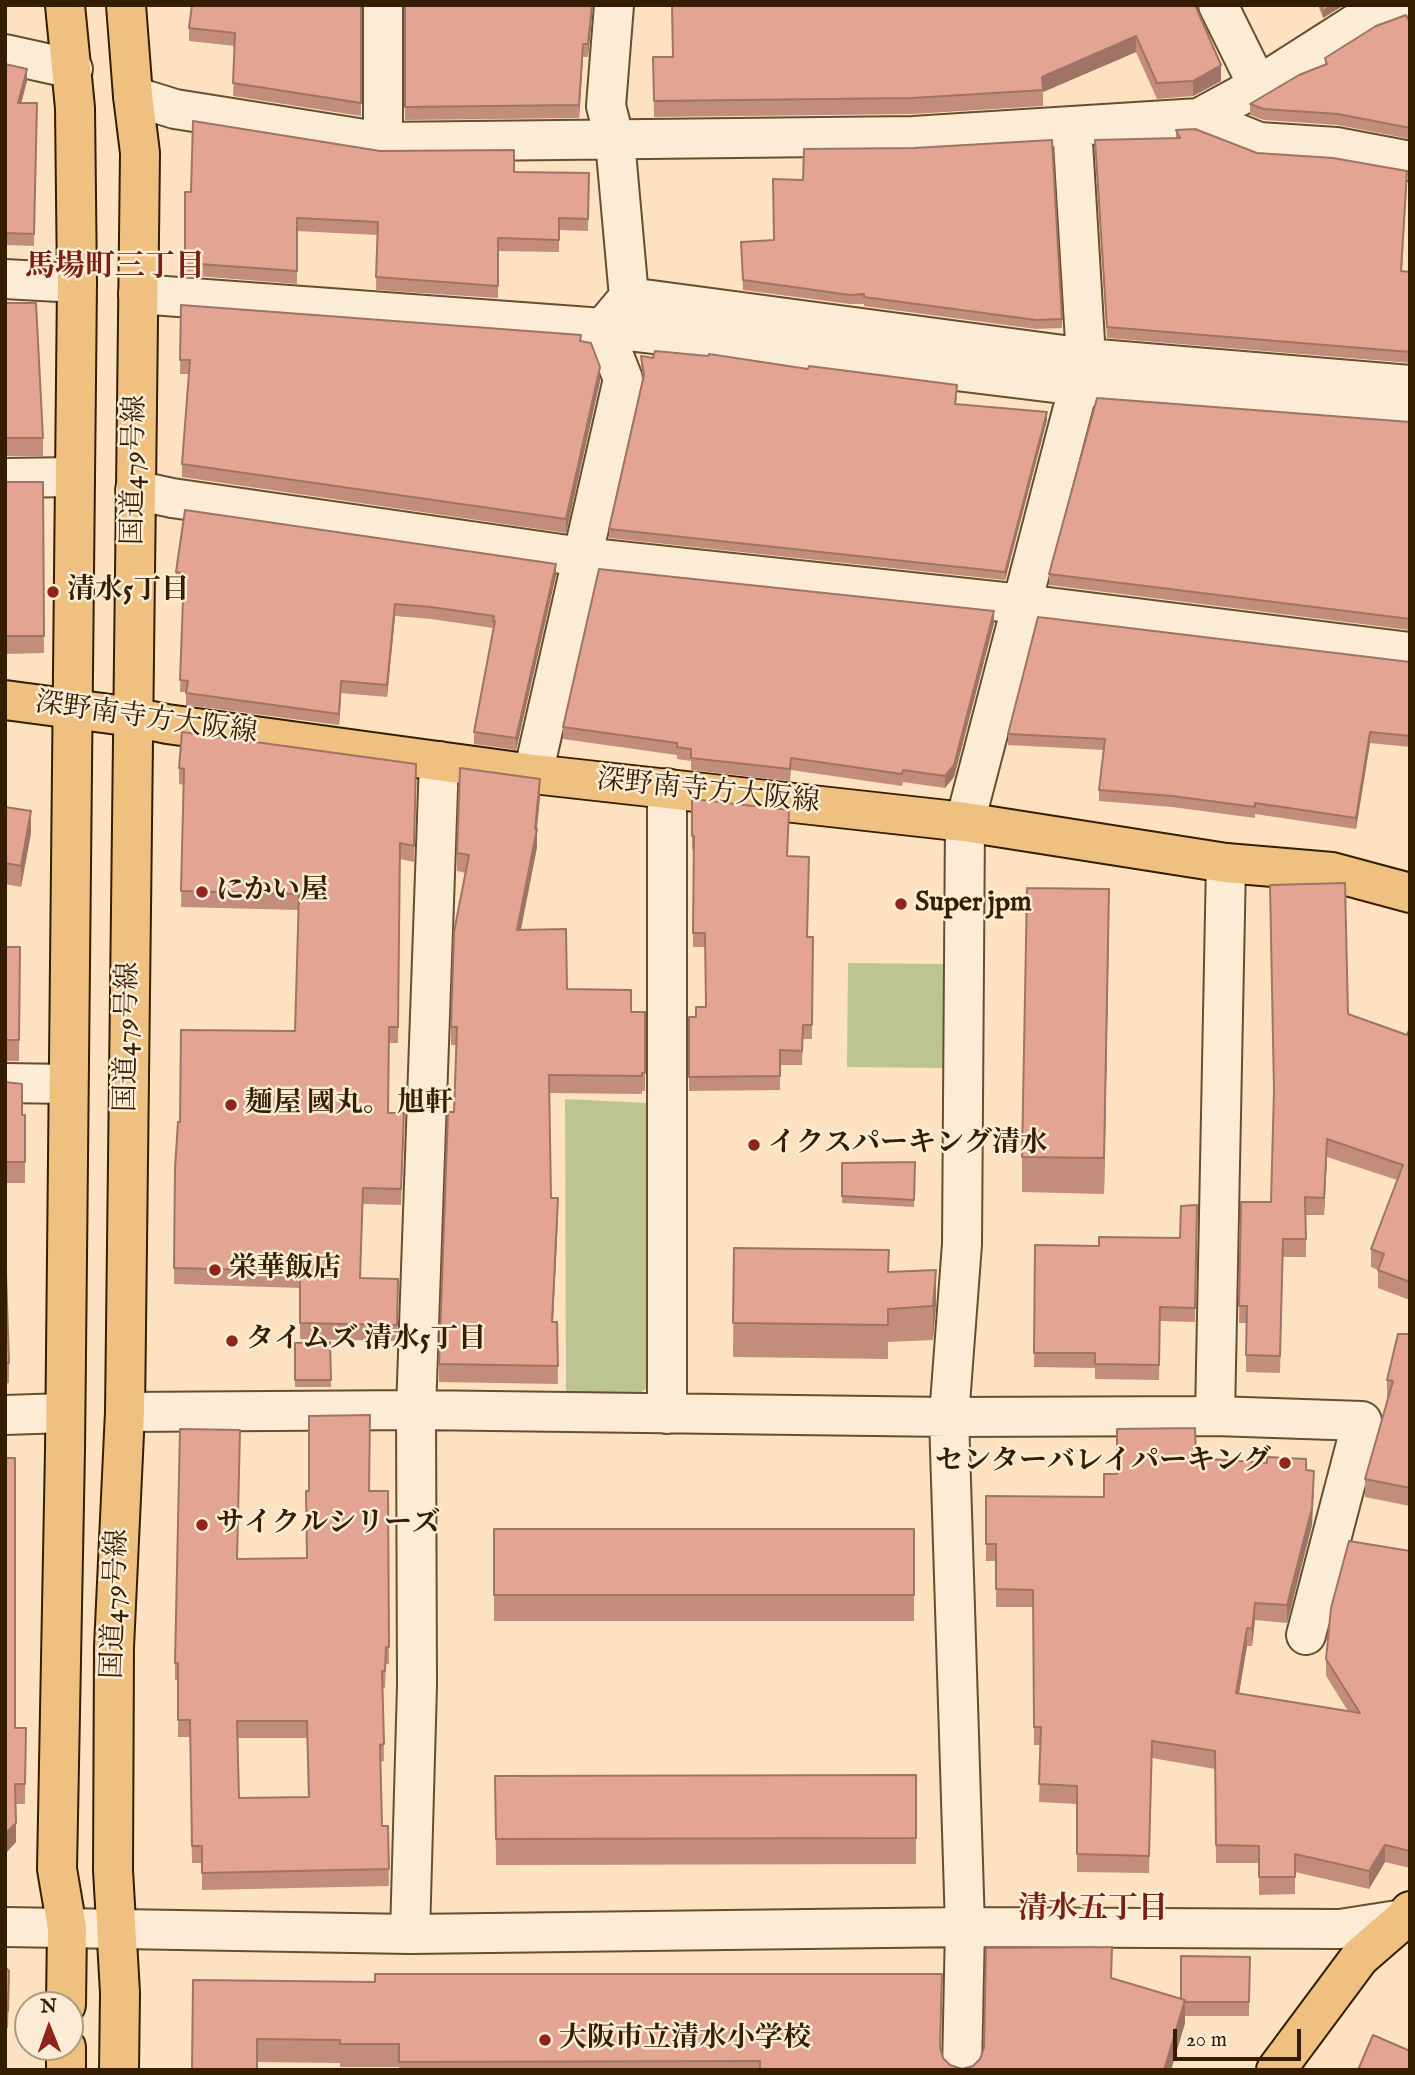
<!DOCTYPE html>
<html>
<head>
<meta charset="utf-8">
<style>
  body { margin:0 }
  #map { position:relative; width:1415px; height:2075px; overflow:hidden; background:#fce2bf; font-family:"IM FELL English",serif }
  canvas { display:block }
  .frame { position:absolute; inset:0; border:7px solid #341d00; pointer-events:none }
  .north { position:absolute; left:14px; top:1991px; width:70px; height:70px; box-sizing:border-box; background:#fdecd5; border:2px solid #ad9980; border-radius:50%; rotate:359deg; font-size:19px; font-weight:700; line-height:28px; text-align:center; color:#341d00 }
  .north::after { content:''; display:block; margin:auto; width:24px; height:32px; background:#8f2418; clip-path:polygon(50% 0,100% 100%,50% 72%,0 100%) }
  .scale { position:absolute; left:1173px; top:2029px; width:128px; height:32px; box-sizing:border-box; border:4px solid #341d00; border-top:0; padding-left:9px; font-size:21px; line-height:24px; white-space:nowrap; color:#341d00; -webkit-text-stroke:5px #fdecd5; paint-order:stroke }
</style>
</head>
<body>
<div id="map">
<canvas width="1415" height="2075"></canvas>
<div class="frame"></div>
<div class="north">N</div>
<div class="scale">20 m</div>
</div>
<script>
const ctx = document.querySelector('canvas').getContext('2d');
ctx.lineJoin = 'round';
function fill(path, color) {
  ctx.fillStyle = color;
  ctx.fill(path, 'evenodd');
}
function poly(rows) {
  const path = new Path2D();
  for (const r of rows) {
    path.moveTo(r[0], r[1]);
    for (let i = 2; i < r.length; i += 2) path.lineTo(r[i], r[i + 1]);
  }
  return path;
}
function trace(path, color, width, dash) {
  ctx.strokeStyle = color;
  ctx.lineWidth = width;
  ctx.lineCap = dash ? 'butt' : 'round';
  ctx.setLineDash(dash || []);
  ctx.stroke(path);
}
function write(font, color, halo, rows, align = 'center') {
  ctx.font = font + ' "IM FELL English","Noto Serif JP",serif';
  ctx.lineWidth = 5;
  ctx.setLineDash([]);
  ctx.textBaseline = 'middle';
  ctx.strokeStyle = halo;
  ctx.fillStyle = color;
  for (const [text, x, y, turn = 0] of rows) {
    ctx.save();
    ctx.translate(x, y);
    ctx.rotate((+turn || 0) * Math.PI / 180);
    ctx.textAlign = isNaN(turn) ? turn : align;
    if (halo) ctx.strokeText(text, 0, 0);
    ctx.fillText(text, 0, 0);
    ctx.restore();
  }
}
fill(poly([
  [848,963,946,964,945,1068,847,1067],
  [565,1099,647,1103,649,1386,630,1402,566,1402]
]), '#bec392');
const minor = poly([
  [5,54,73,69],
  [1258,86,1366,17,1401,5],
  [133,96,175,109,383,142,913,136,1072,126],
  [1199,118,1259,142,1336,147,1410,161],
  [383,142,383,5],
  [5,279,77,283],
  [138,294,603,328,1079,386,1410,412],
  [629,297,1086,358,1410,385],
  [5,478,74,477],
  [135,490,172,498,582,557,1022,604,1410,652],
  [533,774,623,379,603,328,629,297,615,141,606,106,614,5],
  [667,788,667,1414],
  [5,1083,68,1084],
  [125,1412,416,1410,949,1417,1215,1416,1226,863],
  [5,1415,65,1413],
  [1215,1416,1362,1421,1306,1635],
  [5,1927,410,1934,965,1927,1340,1929,1404,1919,1410,1921],
  [410,1934,417,1686,416,1410,439,761],
  [962,2070,965,1927,949,1417,962,1244,965,822,1086,358,1072,126,1199,118,1258,86,1218,5]
]);
const major = poly([
  [5,700,133,717,167,724,533,774,965,822,1226,863,1332,872,1410,893],
  [1276,2070,1360,1957,1404,1919,1410,1911]
]);
const highway = poly([
  [65,5,75,108,77,283,65,1450,57,1869,67,1928,66,2005],
  [66,2070,66,2047],
  [119,2070,120,1993,113,1870,114,1647,125,1412,140,153,133,96,126,5]
]);
trace(minor, '#664e30', 42);
trace(major, '#341d00', 42);
trace(highway, '#341d00', 42);
trace(minor, '#fdecd5', 38);
trace(major, '#eec180', 38);
trace(highway, '#eec180', 38);
fill(poly([
  [361,5,361,116,233,96,235,46,189,41,189,28],
  [405,5,593,5,588,57,583,57,579,118,405,120],
  [1195,5,1221,81,1193,96,1157,99,1136,52,1043,92,1043,106,912,114,654,117,653,57,673,57],
  [1318,5,1344,5,1323,18],
  [1410,18,1410,139,1338,125,1264,120,1250,115,1250,104,1325,65,1325,58],
  [5,64,27,81,21,103,37,103,34,246,5,245],
  [1176,130,1257,153,1407,183,1402,271,1410,272,1410,363,1107,338,1095,140,1176,138],
  [514,172,589,173,588,231,559,230,559,252,498,251,498,298,376,290,377,235,297,231,297,284,185,275,185,192],
  [774,240,1062,319,1062,328,1036,329,864,306,864,304,850,304,743,290,741,242],
  [5,303,43,438,43,456,5,456],
  [181,305,581,341,600,381,566,533,182,477,182,464,189,374,180,374],
  [641,356,653,358,957,393,956,404,1047,420,1005,580,609,538,609,529,643,379,641,364],
  [1410,422,1410,630,1049,585,1049,574],
  [5,482,43,482,44,653,5,654],
  [176,572,556,575,516,750,474,744,474,732,493,628,431,619,395,616,387,697,341,693,339,725,186,705,186,692,180,692,184,585,176,584],
  [994,623,954,777,945,788,903,782,902,786,791,770,790,781,691,770,691,761,677,759,677,755,563,739,563,727],
  [1410,662,1410,747,1370,743,1356,829,1255,814,1255,818,1172,807,1099,801,1099,790,1104,750,1008,745,1008,734],
  [179,768,416,780,414,862,400,859,398,1043,389,1043,388,1113,404,1129,401,1205,363,1204,360,1278,398,1295,397,1341,300,1339,300,1288,174,1284,175,1168,180,1122,295,1031,299,910,181,907,184,785,179,784],
  [540,797,537,829,537,847,521,930,567,989,631,1012,645,1012,645,1091,642,1091,642,1094,549,1093,551,1198,558,1216,553,1322,557,1322,558,1384,439,1382,439,1364,454,1112,456,1045,451,1045,451,1027,466,873,457,871,457,853],
  [692,799,788,856,807,937,813,937,812,1039,803,1039,802,1065,780,1065,780,1090,689,1091,689,1017,696,1017,706,1007,705,947,693,947,694,850,692,850],
  [5,807,31,833,21,887,5,884],
  [1109,925,1104,1194,1022,1192,1022,1157],
  [5,947,20,947,19,1061,5,1061],
  [1348,1014,1407,1035,1410,1028,1410,1300,1378,1288,1378,1270,1371,1267,1371,1249,1397,1180,1327,1157,1324,1215,1306,1215,1306,1257,1283,1257,1280,1373,1246,1372,1246,1323,1239,1323,1241,1202,1271,1202],
  [5,1082,22,1115,25,1115,25,1183,5,1183],
  [915,1162,914,1207,842,1203,842,1163],
  [1197,1205,1195,1322,1160,1321,1159,1380,1095,1379,1095,1368,1034,1367,1035,1245,1099,1246,1180,1238],
  [5,1244,9,1363,9,1383,5,1384],
  [734,1248,889,1272,936,1304,933,1340,888,1342,888,1359,733,1357],
  [1410,1334,1410,1506,1365,1497,1365,1479,1388,1398,1387,1398,1387,1380],
  [330,1342,331,1387,295,1387,295,1343],
  [5,1458,15,1728,26,1728,25,1804,16,1804,16,1842,5,1854],
  [1196,1458,1306,1470,1314,1489,1312,1525,1287,1623,1255,1620,1252,1646,1247,1646,1239,1693,1348,1711,1326,1676,1326,1659,1410,1551,1410,1868,1385,1862,1369,1889,1295,1872,1295,1894,1259,1895,1259,1863,1216,1863,1215,1769,1152,1758,1149,1873,1077,1872,1077,1804,1039,1802,1041,1745,1034,1745,1033,1607,996,1607,996,1561,986,1561,986,1496,1104,1497],
  [369,1491,388,1491,389,1664,386,1664,385,1688,383,1688,384,1761,380,1762,382,1826,388,1826,389,1886,202,1890,202,1863,192,1863,190,1737,178,1737,178,1680,175,1680,175,1663,238,1559,307,1558],
  [237,1738,307,1738,308,1797,239,1798],
  [494,1529,914,1529,914,1621,494,1621],
  [916,1775,916,1864,496,1865,495,1776],
  [1250,1957,1249,2016,1185,2016,1185,2023,1171,2070,399,2070,399,2067,340,2067,340,2063,257,2062,193,1980,941,2049,943,2058,950,2065,962,2069,973,2066,1112,1978,1181,1999],
  [5,1967,9,1988,8,2028,5,2028]
]), '#c38d7e');
fill(poly([
  [592,5,593,5,588,57,588,44],
  [1332,5,1344,5,1323,18,1323,11],
  [1136,36,1136,52,1043,92,1042,77],
  [583,44,583,57,579,118,579,105],
  [1221,65,1221,81,1193,96,1193,81],
  [27,69,27,81,18,115,18,103],
  [600,367,600,381,566,533,566,519],
  [1047,412,1047,420,1005,580,1005,572],
  [556,564,556,575,516,750,516,738],
  [395,604,395,616,387,697,387,685],
  [994,611,994,623,954,777,945,788,945,776],
  [341,681,341,693,339,725,339,714],
  [1370,732,1370,743,1356,829,1356,818],
  [540,779,540,797,536,834,537,829,537,847,517,948,517,930,535,829],
  [31,811,31,833,21,887,21,866],
  [1109,889,1109,925,1104,1194,1104,1158],
  [1327,1139,1327,1157,1324,1215,1324,1198],
  [558,1198,558,1216,552,1340,552,1322],
  [936,1270,936,1304,933,1340,933,1306],
  [1314,1471,1312,1525,1287,1623,1287,1605],
  [1255,1603,1255,1620,1252,1646,1252,1629],
  [1247,1628,1247,1646,1236,1711,1236,1693],
  [16,1823,16,1842,5,1854,5,1834],
  [1385,1845,1385,1862,1369,1889,1369,1871],
  [1185,2000,1185,2023,1171,2070,1164,2070]
]), '#9f7366');
const building = poly([
  [192,5,361,5,361,103,233,83,235,33,189,28,192,5],
  [405,5,592,5,588,44,583,44,579,105,405,107,405,5],
  [672,5,1195,5,1221,65,1193,81,1157,83,1136,36,1042,77,1043,90,912,98,654,101,653,57,673,57,672,5],
  [1321,5,1332,5,1323,11,1321,5],
  [1406,15,1408,19,1410,18,1410,128,1338,114,1264,109,1250,104,1299,75,1327,64,1325,58,1376,26,1406,15],
  [5,64,27,69,18,103,37,103,34,234,5,233,5,64],
  [193,121,380,151,514,150,514,172,589,173,588,219,559,218,559,240,498,238,498,286,376,277,378,222,297,218,297,271,185,263,185,192,191,192,193,121],
  [1195,129,1257,153,1333,158,1407,171,1401,271,1410,272,1410,352,1107,327,1095,140,1180,138,1176,130,1195,129],
  [1052,140,1062,319,1036,320,864,297,864,294,850,295,743,280,741,242,774,240,773,179,803,180,804,149,914,148,1052,140],
  [5,303,36,303,43,438,5,438,5,303],
  [181,305,581,335,580,341,591,343,600,367,566,519,182,464,190,360,180,360,181,305],
  [655,351,708,356,709,354,808,369,809,366,957,385,955,404,1047,412,1005,572,609,529,644,375,641,356,653,358,655,351],
  [1097,398,1410,422,1410,619,1049,574,1097,398],
  [5,482,43,482,44,636,5,636,5,482],
  [185,510,556,564,516,738,474,732,495,621,493,621,494,616,431,607,395,604,387,685,341,681,339,714,186,693,188,681,180,680,184,573,176,572,185,510],
  [599,569,994,611,954,765,945,776,903,770,902,774,791,758,790,769,691,758,691,749,677,747,677,743,563,727,599,569],
  [1038,617,1410,662,1410,736,1370,732,1356,818,1255,803,1255,807,1172,796,1099,790,1105,739,1008,734,1038,617],
  [182,732,416,764,414,846,400,843,398,1027,389,1027,388,1113,404,1113,401,1189,363,1188,360,1278,398,1279,397,1325,300,1323,300,1271,174,1268,175,1168,178,1122,180,1122,181,1030,295,1031,299,894,181,891,184,769,179,768,182,732],
  [460,768,540,779,535,829,537,829,517,930,566,929,567,989,631,990,631,1012,645,1012,645,1073,642,1073,642,1076,549,1075,551,1198,558,1198,552,1322,557,1322,558,1366,439,1364,448,1112,454,1112,457,1027,451,1027,454,932,469,855,457,853,460,768],
  [692,799,789,810,787,856,809,857,807,937,813,937,812,1025,803,1025,802,1051,780,1050,780,1076,689,1077,689,1017,696,1017,696,1007,706,1007,705,933,693,933,694,836,692,836,692,799],
  [5,807,31,811,21,866,5,863,5,807],
  [1345,883,1348,1014,1407,1035,1410,1028,1410,1282,1378,1270,1384,1254,1371,1249,1403,1165,1327,1139,1324,1198,1305,1197,1306,1239,1283,1239,1280,1356,1246,1355,1247,1306,1239,1306,1241,1202,1271,1202,1274,1090,1270,885,1345,883],
  [1027,888,1109,889,1104,1158,1022,1157,1027,888],
  [5,947,20,947,19,1040,5,1040,5,947],
  [5,1082,22,1084,22,1115,25,1115,25,1162,5,1162,5,1082],
  [915,1162,914,1200,842,1196,842,1163,915,1162],
  [1197,1205,1195,1308,1160,1307,1159,1365,1095,1364,1095,1353,1034,1353,1035,1245,1099,1246,1099,1237,1180,1238,1181,1206,1197,1205],
  [5,1244,9,1363,5,1363,5,1244],
  [734,1248,889,1250,888,1272,936,1270,933,1306,888,1309,888,1325,733,1323,734,1248],
  [1398,1334,1410,1334,1410,1488,1365,1479,1393,1381,1387,1380,1398,1334],
  [330,1342,331,1380,295,1380,295,1343,330,1342],
  [370,1415,369,1491,388,1491,389,1647,386,1647,385,1671,382,1671,384,1744,380,1745,382,1826,388,1826,389,1869,202,1873,202,1846,192,1846,190,1720,178,1720,178,1663,175,1663,180,1429,240,1430,237,1559,307,1558,306,1491,309,1491,309,1416,370,1415],
  [237,1721,307,1721,309,1797,239,1798,237,1721],
  [1195,1428,1196,1458,1267,1463,1267,1457,1306,1459,1306,1470,1314,1471,1312,1508,1287,1605,1255,1603,1252,1629,1247,1628,1236,1693,1360,1713,1326,1659,1331,1608,1349,1541,1410,1551,1410,1851,1385,1845,1369,1871,1295,1854,1295,1877,1259,1877,1259,1846,1216,1845,1215,1751,1152,1741,1149,1856,1077,1854,1077,1786,1039,1784,1041,1727,1034,1727,1033,1590,996,1589,996,1544,986,1544,986,1496,1104,1497,1104,1474,1117,1474,1117,1429,1195,1428],
  [5,1458,15,1458,15,1728,26,1728,25,1784,15,1784,16,1823,5,1834,5,1458],
  [494,1529,914,1529,914,1595,494,1595,494,1529],
  [916,1775,916,1838,496,1839,495,1776,916,1775],
  [1112,1947,1111,1978,1185,2000,1164,2070,760,2070,760,2061,399,2062,399,2044,340,2044,340,2040,257,2039,257,2070,192,2070,193,1980,375,1982,375,1974,942,1974,940,2047,943,2058,950,2065,962,2069,973,2066,980,2059,984,2048,986,1948,1112,1947],
  [1181,1956,1250,1957,1249,2002,1185,2002,1185,2000,1181,1999,1181,1956],
  [5,1967,9,1971,8,2011,5,2010,5,1967],
  [1373,2035,1410,2051,1410,2070,1358,2070,1373,2035]
]);
fill(building, '#e3a492');
trace(building, '#9f7366', 2);
for (const [x, y, r, color] of [
  [53,592,7,"#8f2418"],
  [202,892,7,"#8f2418"],
  [901,904,7,"#8f2418"],
  [231,1105,7,"#8f2418"],
  [754,1145,7,"#8f2418"],
  [215,1270,7,"#8f2418"],
  [232,1341,7,"#8f2418"],
  [1285,1463,7,"#8f2418"],
  [202,1525,7,"#8f2418"],
  [545,2040,7,"#8f2418"]
]) {
  const dot = new Path2D();
  dot.arc(x, y, r, 0, 2 * Math.PI);
  ctx.fillStyle = color;
  ctx.fill(dot);
  trace(dot, '#fdecd5', 2.5);
}
write('28px', '#341d00', '#fdecd5', [
  ["国道479号線",136,470,-89],
  ["深野南寺方大阪線",146,720,8],
  ["深野南寺方大阪線",708,793,6],
  ["国道479号線",129,1037,-89],
  ["国道479号線",117,1604,-88]
]);
write('bold 28px', '#341d00', '#fdecd5', [
  ["清水5丁目",67,592],
  ["にかい屋",216,892],
  ["Super jpm",915,904],
  ["麺屋 國丸。 旭軒",245,1105],
  ["イクスパーキング清水",768,1145],
  ["栄華飯店",229,1270],
  ["タイムズ 清水5丁目",246,1341],
  ["センターバレイパーキング",1271,1463,"right"],
  ["サイクルシリーズ",216,1525],
  ["大阪市立清水小学校",559,2040]
], 'left');
write('bold 30px', '#7a1f14', '#fdecd5', [
  ["馬場町三丁目",115,269],
  ["清水五丁目",1093,1911]
]);
</script>
</body>
</html>
